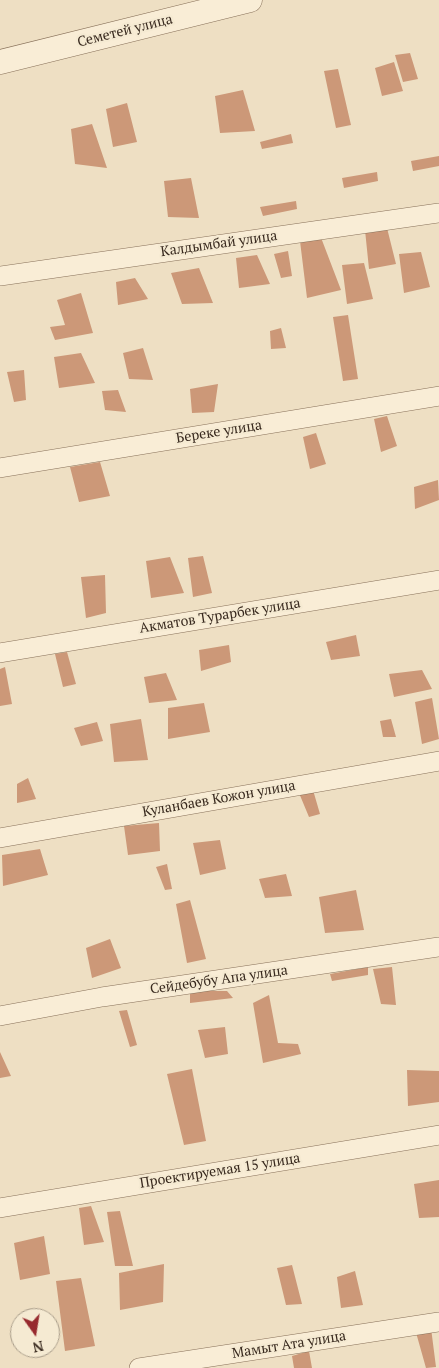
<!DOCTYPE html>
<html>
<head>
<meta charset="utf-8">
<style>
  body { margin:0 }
  #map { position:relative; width:439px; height:1368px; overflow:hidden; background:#eedfc3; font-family:"PT Serif",serif }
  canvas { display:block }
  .north { position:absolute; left:10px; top:1308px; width:50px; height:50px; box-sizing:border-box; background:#f5ead2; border:1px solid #a99d8a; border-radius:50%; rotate:167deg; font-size:14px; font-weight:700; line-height:20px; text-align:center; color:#38291e }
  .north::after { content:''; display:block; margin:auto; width:18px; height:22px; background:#972a2e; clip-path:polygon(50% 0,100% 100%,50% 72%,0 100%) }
</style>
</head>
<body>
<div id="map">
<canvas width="439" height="1368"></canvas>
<div class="north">N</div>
</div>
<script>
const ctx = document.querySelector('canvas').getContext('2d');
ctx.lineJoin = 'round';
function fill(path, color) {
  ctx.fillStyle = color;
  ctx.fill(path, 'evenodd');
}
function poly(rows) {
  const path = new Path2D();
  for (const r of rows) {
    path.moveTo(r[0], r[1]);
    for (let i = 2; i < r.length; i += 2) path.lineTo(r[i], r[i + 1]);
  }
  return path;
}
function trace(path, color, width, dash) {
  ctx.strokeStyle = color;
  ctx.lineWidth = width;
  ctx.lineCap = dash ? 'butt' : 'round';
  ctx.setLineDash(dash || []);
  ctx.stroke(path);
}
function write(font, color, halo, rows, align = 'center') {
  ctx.font = font + ' "PT Serif",serif';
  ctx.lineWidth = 4.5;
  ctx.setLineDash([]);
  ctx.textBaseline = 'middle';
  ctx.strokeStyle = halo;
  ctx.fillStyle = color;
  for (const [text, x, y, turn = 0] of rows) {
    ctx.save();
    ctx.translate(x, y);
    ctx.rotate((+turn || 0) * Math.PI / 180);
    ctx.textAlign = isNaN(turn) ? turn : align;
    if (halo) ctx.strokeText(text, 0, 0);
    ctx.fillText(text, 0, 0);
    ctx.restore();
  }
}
fill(poly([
  [410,53,418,79,403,82,395,55],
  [394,62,403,91,382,96,375,68],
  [338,69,351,125,336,128,324,71],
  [243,90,255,131,220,133,215,96],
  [127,103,137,142,113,147,106,109],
  [92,124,107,168,75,164,71,129],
  [291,134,293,143,262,149,260,142],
  [439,156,439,166,413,171,411,161],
  [377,172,378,181,344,188,342,178],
  [191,178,199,218,168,217,164,181],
  [296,201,297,209,263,216,260,207],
  [387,228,396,264,369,269,365,230],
  [299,233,320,235,341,290,307,298],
  [288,251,292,276,281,278,274,254],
  [421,252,430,287,404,293,399,254],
  [257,255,270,284,239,288,236,258],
  [364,263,373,299,347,304,342,265],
  [199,268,213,303,182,304,171,273],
  [135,278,148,299,118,305,116,282],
  [81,293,93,333,55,340,50,327,65,325,57,300],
  [348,315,358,379,343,381,333,317],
  [281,328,286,348,271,349,270,331],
  [143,348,153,380,129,379,123,353],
  [81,353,95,383,59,388,54,357],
  [24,370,26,400,14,402,7,372],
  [218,384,214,412,192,413,190,389],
  [118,390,126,412,105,410,102,391],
  [387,416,397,446,381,452,374,419],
  [316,433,326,464,310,469,303,437],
  [100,462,110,496,79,502,70,467],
  [438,480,439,500,415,509,414,487],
  [203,556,212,593,193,597,188,558],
  [170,557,184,593,151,598,146,561],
  [105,575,106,613,86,618,81,577],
  [356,635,360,656,331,660,326,642],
  [229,645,231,662,201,671,199,650],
  [67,652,76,684,63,687,55,654],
  [5,667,12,704,0,706,0,669],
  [422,670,432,689,394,697,389,674],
  [166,673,177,700,149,703,144,677],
  [432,698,439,739,422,744,415,702],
  [204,703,210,732,168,739,168,708],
  [141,719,148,760,114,762,110,724],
  [391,719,396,737,383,737,380,721],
  [97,722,103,741,81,746,74,728],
  [28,778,36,799,17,803,17,784],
  [313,790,320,814,309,817,299,793],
  [159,823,160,851,128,855,124,826],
  [220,840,226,869,200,875,193,843],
  [40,849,48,875,3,886,2,855],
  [167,864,172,889,165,890,156,867],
  [286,874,292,896,265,898,259,879],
  [356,890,364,930,325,933,319,897],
  [190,900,206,959,187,963,176,904],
  [110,939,121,968,92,978,86,948],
  [368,967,368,975,332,981,330,974],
  [392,967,396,1005,381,1004,373,969],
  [190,991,227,991,233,998,190,1003],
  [269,995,278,1043,298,1044,301,1054,263,1063,253,1003],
  [127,1010,137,1045,130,1047,119,1011],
  [225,1027,228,1054,205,1058,198,1030],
  [0,1052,11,1076,0,1078],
  [192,1069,206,1141,184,1145,167,1074],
  [407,1070,439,1071,439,1102,408,1106],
  [439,1180,439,1217,419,1218,414,1184],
  [91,1206,104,1242,84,1245,79,1208],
  [120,1211,133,1266,115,1266,107,1212],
  [44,1236,50,1274,20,1280,14,1243],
  [164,1264,163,1302,120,1310,119,1273],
  [292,1265,302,1304,286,1305,277,1268],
  [355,1271,363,1305,341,1308,337,1277],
  [81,1278,95,1346,65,1351,56,1281],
  [431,1328,436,1367,426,1368,415,1329],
  [309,1351,312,1368,294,1368,292,1356]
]), '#cc9878');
const minor = poly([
  [0,276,439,213],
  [0,468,439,396],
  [0,653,439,580],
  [0,838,439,761],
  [0,1016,102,997,439,947],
  [0,1208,439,1135],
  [139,1368,439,1322]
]);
const tertiary = poly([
  [0,62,250,0]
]);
trace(minor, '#88715a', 20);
trace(tertiary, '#88715a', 25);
trace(minor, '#f9edd6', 19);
trace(tertiary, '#f9edd6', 24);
write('14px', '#38291e', '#f5ead2', [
  ["Семетей улица",125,31,-14],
  ["Калдымбай улица",219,244,-8],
  ["Береке улица",219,432,-9],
  ["Акматов Турарбек улица",220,616,-9],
  ["Куланбаев Кожон улица",219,799,-10],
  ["Сейдебубу Апа улица",219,980,-8],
  ["Проектируемая 15 улица",220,1171,-9],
  ["Мамыт Ата улица",289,1345,-9]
]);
</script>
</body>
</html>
